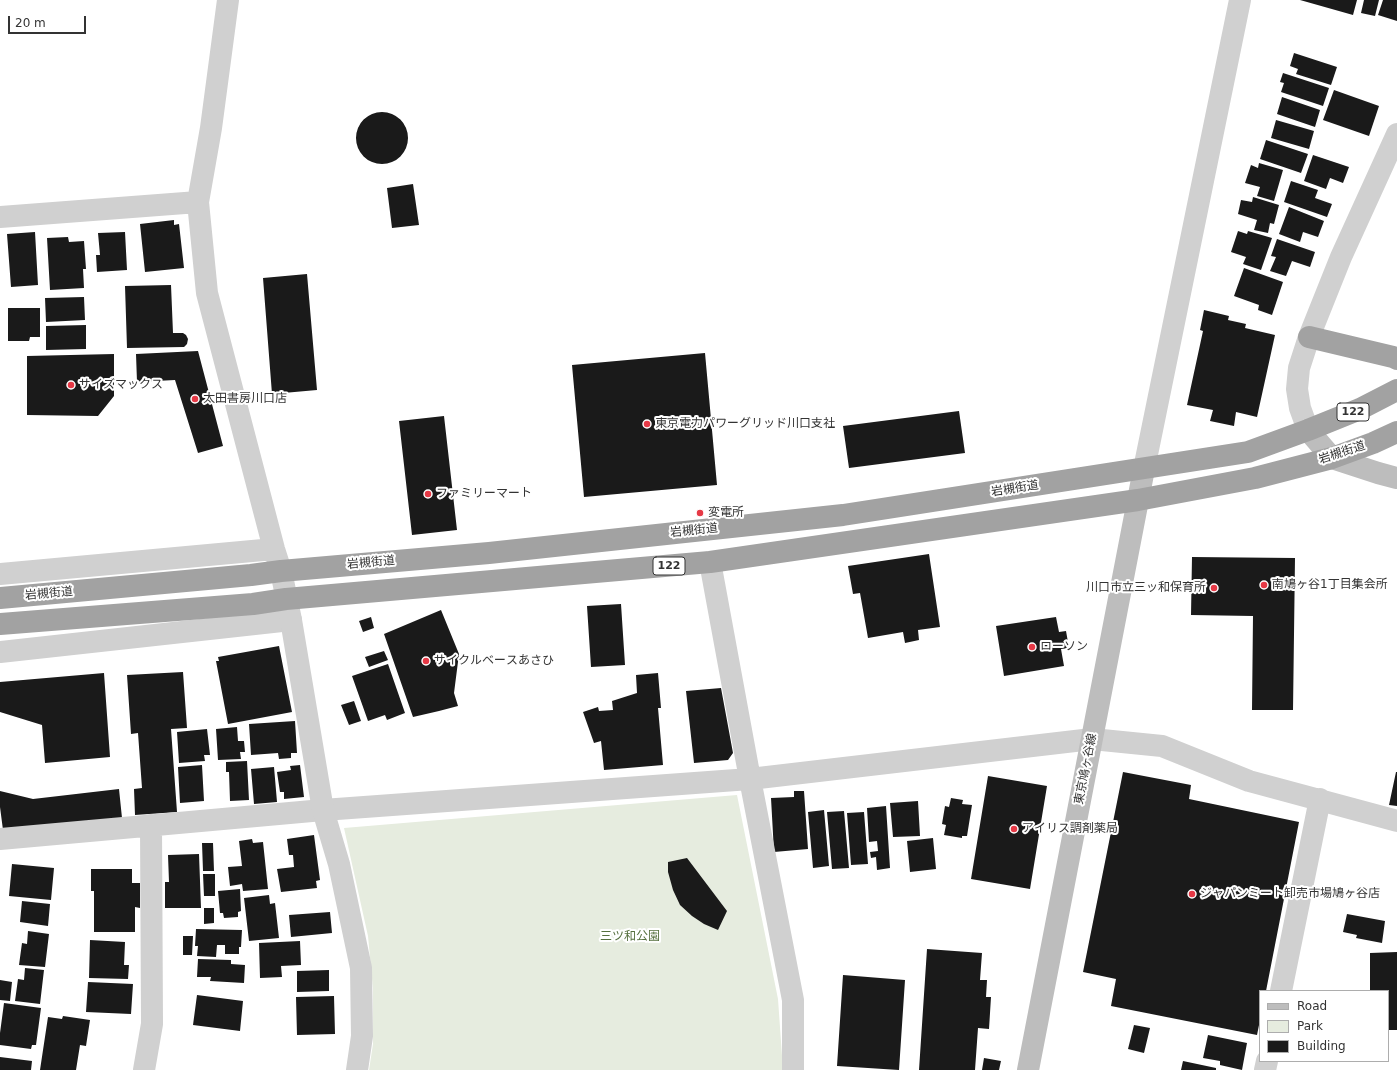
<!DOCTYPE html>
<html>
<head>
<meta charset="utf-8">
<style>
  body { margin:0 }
  #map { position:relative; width:1397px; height:1070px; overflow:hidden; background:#fff; font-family:"DejaVu Sans",sans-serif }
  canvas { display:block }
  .legend { position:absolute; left:1259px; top:990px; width:130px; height:72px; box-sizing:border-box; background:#fff; border:1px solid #adadad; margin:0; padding:5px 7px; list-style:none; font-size:12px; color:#333 }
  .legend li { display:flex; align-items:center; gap:8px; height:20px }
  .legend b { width:20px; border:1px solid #adadad }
  .scale { position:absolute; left:8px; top:16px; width:78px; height:18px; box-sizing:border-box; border:2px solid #333; border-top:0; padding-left:5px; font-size:12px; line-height:14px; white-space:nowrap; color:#333; -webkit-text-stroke:3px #fff; paint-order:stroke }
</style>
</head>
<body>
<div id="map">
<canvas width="1397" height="1070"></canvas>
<ul class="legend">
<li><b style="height:5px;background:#bdbdbd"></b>Road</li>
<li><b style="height:11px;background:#e6ecdf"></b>Park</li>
<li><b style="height:11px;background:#1a1a1a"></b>Building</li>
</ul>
<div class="scale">20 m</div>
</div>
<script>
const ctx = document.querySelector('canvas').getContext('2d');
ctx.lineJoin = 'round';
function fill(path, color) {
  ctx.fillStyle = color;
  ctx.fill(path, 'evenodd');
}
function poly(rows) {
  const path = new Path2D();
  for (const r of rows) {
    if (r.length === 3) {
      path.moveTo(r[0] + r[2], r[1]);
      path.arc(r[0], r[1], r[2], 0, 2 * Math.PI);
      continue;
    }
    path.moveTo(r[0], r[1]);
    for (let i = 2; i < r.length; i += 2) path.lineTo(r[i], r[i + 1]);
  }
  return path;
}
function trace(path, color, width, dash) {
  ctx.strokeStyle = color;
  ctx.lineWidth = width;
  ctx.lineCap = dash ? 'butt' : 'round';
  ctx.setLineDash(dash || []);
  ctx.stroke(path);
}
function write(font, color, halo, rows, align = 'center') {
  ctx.font = font + ' "DejaVu Sans","Noto Sans JP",sans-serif';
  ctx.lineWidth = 4;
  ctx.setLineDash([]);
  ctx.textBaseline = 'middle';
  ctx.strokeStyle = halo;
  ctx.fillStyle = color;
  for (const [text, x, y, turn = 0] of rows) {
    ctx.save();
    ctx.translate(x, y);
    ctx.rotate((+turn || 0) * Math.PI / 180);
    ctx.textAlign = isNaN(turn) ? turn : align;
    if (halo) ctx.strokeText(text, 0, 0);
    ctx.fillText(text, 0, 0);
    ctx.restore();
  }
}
fill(poly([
  [737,795,778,999,783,1070,369,1070,373,1044,373,989,368,936,344,828]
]), '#e6ecdf');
fill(poly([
  [1300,0,1357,0,1353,15],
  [1364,0,1379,0,1375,16,1361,13],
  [1383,0,1397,0,1397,21,1378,15],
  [1294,53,1337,67,1331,85,1296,74,1298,69,1290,66],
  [1283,73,1329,88,1323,106,1281,92,1284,83,1280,82],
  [1334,90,1379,106,1369,136,1323,120],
  [1282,97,1320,110,1315,127,1277,114],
  [382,138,26],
  [1276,120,1314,131,1309,149,1271,138],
  [1266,140,1308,154,1301,173,1260,159],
  [1313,155,1349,167,1343,183,1330,178,1326,189,1304,181],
  [1259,163,1283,170,1274,201,1257,196,1260,187,1245,183,1251,165,1258,168],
  [1291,181,1318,190,1315,198,1332,204,1327,217,1284,202],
  [413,184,419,225,392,228,387,188],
  [1253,197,1279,205,1274,224,1270,223,1268,233,1254,230,1257,220,1238,214,1241,200,1252,202],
  [1289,207,1324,221,1318,237,1303,232,1300,242,1279,234],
  [174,220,174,225,179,224,184,268,145,272,140,224],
  [1238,231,1247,234,1248,231,1272,238,1261,270,1243,264,1246,257,1231,252],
  [35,232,38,285,11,287,7,234],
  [125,232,127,270,97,272,96,255,100,255,98,233],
  [68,237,69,242,84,241,86,269,83,269,84,288,50,290,47,238],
  [1277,239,1315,252,1310,267,1292,261,1286,276,1270,271,1276,257,1271,256],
  [1244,268,1283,282,1272,315,1258,310,1259,305,1234,296],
  [307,274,317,390,272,394,263,278],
  [171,285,173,333,183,333,186,335,188,339,187,344,184,347,127,348,125,286],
  [84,297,85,320,46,322,45,298],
  [8,308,40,308,40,337,30,337,29,341,8,341],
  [1204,310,1229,316,1228,320,1246,324,1245,328,1275,335,1257,417,1236,412,1234,426,1210,421,1213,410,1187,405,1203,331,1200,330],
  [86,325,86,349,46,350,46,326],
  [198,351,223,446,198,453,175,380,137,382,136,354],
  [705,353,717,485,584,497,572,365],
  [114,354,114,396,98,416,27,415,27,356],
  [959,411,965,453,849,468,843,426],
  [444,416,457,530,412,535,399,421],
  [929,554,940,627,918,630,919,640,905,643,903,632,868,638,860,593,853,594,848,566],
  [1192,557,1295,558,1293,710,1252,710,1253,616,1191,615],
  [621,604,625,665,591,667,587,606],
  [441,610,459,654,454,693,458,706,439,711,413,717,384,634],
  [371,617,374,628,363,632,359,621],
  [1056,617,1059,632,1066,631,1069,648,1061,649,1064,666,1004,676,996,626],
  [279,646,292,712,228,724,216,661,219,661,218,657],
  [384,651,388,660,369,667,365,657],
  [388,664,405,713,387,720,385,715,368,721,352,676],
  [183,672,187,728,171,729,177,812,135,815,134,789,142,788,138,733,131,734,127,675],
  [104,673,110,757,45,763,42,725,0,712,0,682],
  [658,673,661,708,658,708,663,765,604,770,601,741,594,743,583,712,598,707,599,711,613,710,612,701,637,693,636,675],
  [721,688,733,753,728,760,694,763,686,691],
  [354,701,361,721,349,725,341,705],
  [295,721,297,753,291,753,291,758,279,759,278,753,251,755,249,724],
  [237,727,238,741,244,741,245,752,240,752,241,759,218,760,216,729],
  [207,729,210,755,204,755,205,761,179,763,177,732],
  [247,761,249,800,230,801,229,772,226,772,226,762],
  [202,765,204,801,180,803,178,767],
  [300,765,304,797,284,799,284,792,280,792,277,772,291,770,290,766],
  [274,767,277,802,254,804,251,769],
  [1123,772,1191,785,1189,799,1299,822,1266,991,1260,991,1260,1020,1257,1035,1111,1006,1116,979,1083,972],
  [1396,772,1397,772,1397,806,1389,805],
  [988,776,1047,786,1030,889,971,879],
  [119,789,122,818,3,830,0,807,0,791,33,799],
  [794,791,804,791,808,849,774,852,771,798,794,797],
  [951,798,963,800,962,804,972,805,967,836,962,836,962,838,944,835,946,825,942,824,945,806,949,807],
  [918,801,920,836,893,837,890,803],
  [886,806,890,868,877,870,876,857,871,858,870,852,878,851,877,841,869,842,867,808],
  [824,810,829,866,813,868,808,812],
  [844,811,849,868,832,869,827,812],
  [864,812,868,864,851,865,847,813],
  [314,835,320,880,316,881,317,888,281,892,277,869,294,867,293,855,289,855,287,839],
  [933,838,936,869,910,872,907,841],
  [252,839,253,843,263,842,268,889,243,891,242,884,230,886,228,867,242,866,239,841],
  [202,843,213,843,214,871,203,871],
  [199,854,201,908,165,908,165,882,169,882,168,855],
  [687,858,727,911,718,930,704,924,692,916,680,905,673,890,668,872,668,862],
  [12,864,54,868,51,900,9,896],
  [91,869,132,869,132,883,140,883,140,908,135,907,135,932,94,932,94,891,91,891],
  [203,874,215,874,215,896,204,896],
  [240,889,241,911,238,912,238,917,224,918,223,913,220,913,218,891],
  [269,895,270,904,275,903,279,938,249,941,244,898],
  [22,901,50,904,48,926,20,922],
  [204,908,214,908,214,923,204,924],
  [330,912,332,933,291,937,289,915],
  [1347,914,1385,921,1382,943,1356,938,1357,935,1343,932],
  [196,929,242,930,241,947,239,947,239,954,225,954,225,945,217,945,216,957,197,956,198,946,195,946],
  [28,931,49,934,45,967,19,965,22,943,27,944],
  [183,936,193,936,192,955,183,955],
  [90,940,125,942,124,965,129,965,128,979,89,978],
  [300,941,301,965,281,966,282,977,260,978,259,943],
  [927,949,982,953,980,980,987,980,986,997,991,997,989,1029,978,1028,975,1070,919,1070],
  [1397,952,1397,1030,1388,1030,1388,991,1370,991,1370,953],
  [198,959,231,960,231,964,245,965,244,983,210,981,211,977,197,977],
  [25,968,44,970,40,1004,15,1001,18,979,24,980],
  [329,970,329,991,297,992,297,971],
  [843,975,905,980,899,1070,837,1066],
  [0,980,12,982,10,1001,0,1000],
  [88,982,133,984,131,1014,86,1012],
  [197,995,243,1001,240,1031,193,1025],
  [334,996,335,1034,297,1035,296,997],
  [4,1003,41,1008,36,1045,32,1045,31,1049,0,1045,0,1033],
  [63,1016,90,1020,86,1046,80,1045,76,1070,40,1070,48,1017,62,1019],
  [1134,1025,1150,1028,1144,1053,1128,1049],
  [1208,1035,1247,1043,1242,1070,1220,1065,1220,1061,1203,1058],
  [0,1057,32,1061,31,1070,0,1070],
  [984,1058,1001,1061,999,1070,982,1070],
  [1183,1061,1216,1068,1216,1070,1181,1070]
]), '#1a1a1a');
trace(poly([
  [228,0,211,128,198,202,207,293,274,549,281,571],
  [0,217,198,202],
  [710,562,750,779,793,1000,793,1070],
  [0,574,274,549],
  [0,652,291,620],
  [0,839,323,810,750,779,1092,739,1162,746,1249,781,1397,821],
  [1281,991,1320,799],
  [144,1070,152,1024,151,825],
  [1265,1070,1267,1061]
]), '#d0d0d0', 22);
trace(poly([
  [1308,430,1300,408,1297,389,1299,368,1309,337,1341,257,1397,134],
  [1144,469,1240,0],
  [281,571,291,620,323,810,339,864,361,968,362,1036,357,1070]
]), '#d0d0d0', 22);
trace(poly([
  [1308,430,1332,458,1378,473,1397,478],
  [1028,1070,1144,469]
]), '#bdbdbd', 22);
trace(poly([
  [1309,337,1393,357,1397,359],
  [0,598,251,575,281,571,489,553,843,515,1248,452,1308,430,1360,409,1397,390],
  [0,624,253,604,286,599,710,562,1138,500,1255,478,1332,458,1373,443,1397,432]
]), '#a2a2a2', 22);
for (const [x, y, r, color] of [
  [71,385,4,"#e63946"],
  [195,399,4,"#e63946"],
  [647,424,4,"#e63946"],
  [428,494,4,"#e63946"],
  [700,513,4,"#e63946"],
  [1264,585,4,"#e63946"],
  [1214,588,4,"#e63946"],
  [1032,647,4,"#e63946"],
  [426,661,4,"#e63946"],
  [1014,829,4,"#e63946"],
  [1192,894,4,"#e63946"]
]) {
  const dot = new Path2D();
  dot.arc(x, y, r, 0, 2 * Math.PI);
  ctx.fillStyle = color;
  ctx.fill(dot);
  trace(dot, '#fff', 1.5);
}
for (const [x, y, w] of [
  [1353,412,32],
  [669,566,32]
]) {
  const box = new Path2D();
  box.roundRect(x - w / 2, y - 9, w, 18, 3);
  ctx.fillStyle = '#fff';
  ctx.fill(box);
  trace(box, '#333', 1);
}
write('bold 11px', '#333', null, [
  ["122",1353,412],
  ["122",669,566]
]);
write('12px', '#333', '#fff', [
  ["サイズマックス",79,385],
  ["太田書房川口店",203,399],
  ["東京電力パワーグリッド川口支社",655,424],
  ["ファミリーマート",436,494],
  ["変電所",708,513],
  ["南鳩ヶ谷1丁目集会所",1272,585],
  ["川口市立三ッ和保育所",1206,588,"right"],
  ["ローソン",1040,647],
  ["サイクルベースあさひ",434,661],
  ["アイリス調剤薬局",1022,829],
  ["ジャパンミート卸売市場鳩ヶ谷店",1200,894]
], 'left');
write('12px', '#333', '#fff', [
  ["岩槻街道",1342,453,-18],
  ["岩槻街道",1015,489,-9],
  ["岩槻街道",694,531,-6],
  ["岩槻街道",371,563,-5],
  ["岩槻街道",49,594,-5],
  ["東京鳩ヶ谷線",1086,769,-79]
]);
write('12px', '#56703f', '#fff', [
  ["三ツ和公園",630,937]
]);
</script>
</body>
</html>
